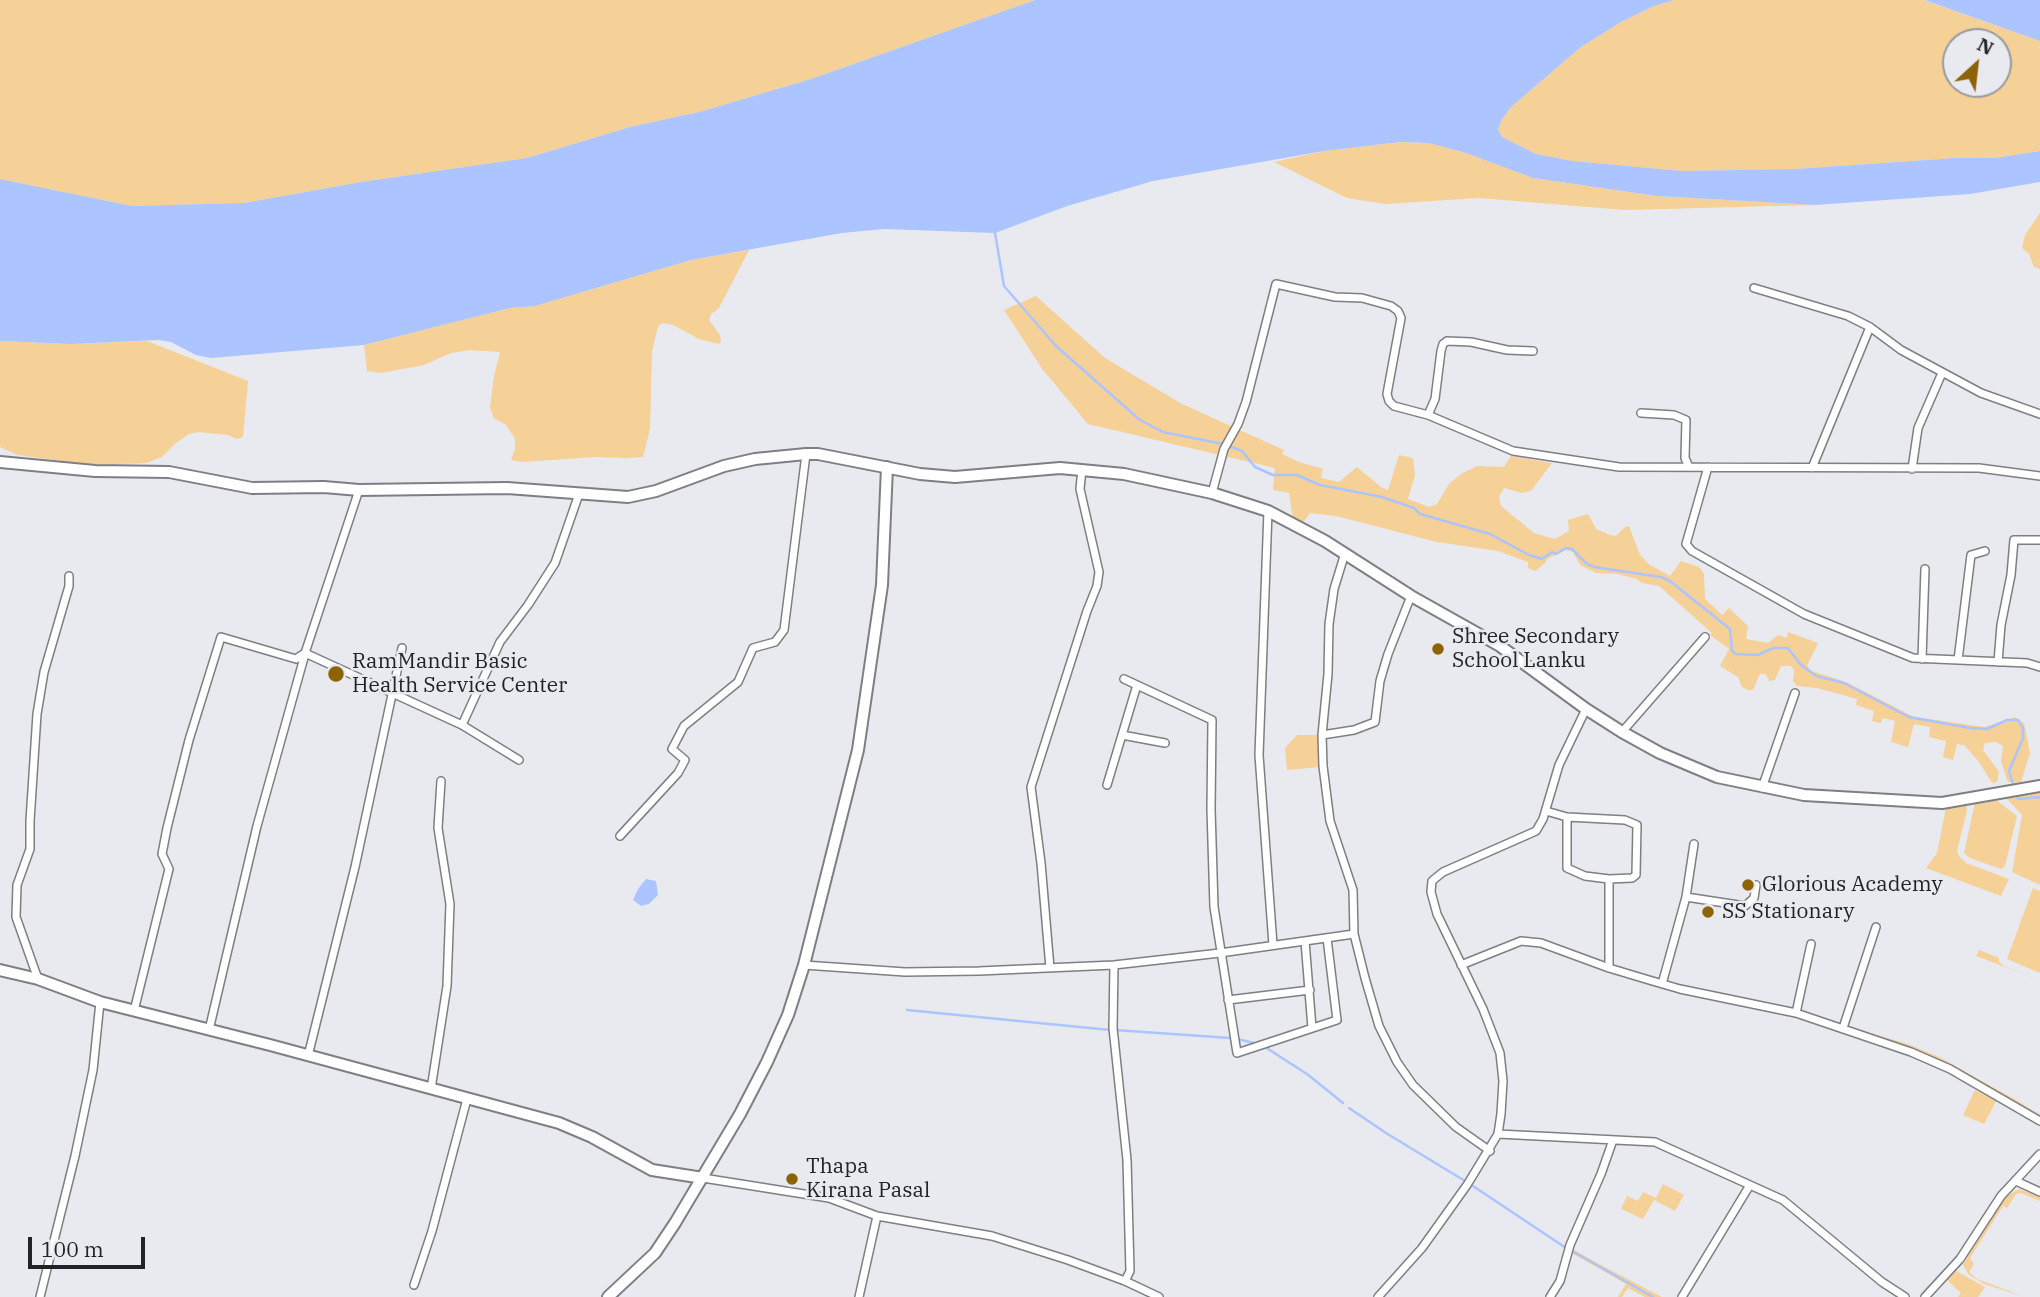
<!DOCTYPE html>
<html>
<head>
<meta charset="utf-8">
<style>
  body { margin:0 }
  #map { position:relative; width:2040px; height:1297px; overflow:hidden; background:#e8eaef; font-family:"IBM Plex Serif",serif }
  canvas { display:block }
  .north { position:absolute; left:1942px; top:28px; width:70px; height:70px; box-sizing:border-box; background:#e8eaef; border:2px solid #999a9e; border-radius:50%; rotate:27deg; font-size:19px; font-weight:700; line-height:28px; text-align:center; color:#222325 }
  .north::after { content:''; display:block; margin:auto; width:24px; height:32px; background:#8e6308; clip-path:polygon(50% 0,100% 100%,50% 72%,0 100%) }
  .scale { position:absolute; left:28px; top:1237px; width:117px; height:32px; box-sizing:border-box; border:4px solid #222325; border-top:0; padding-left:9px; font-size:21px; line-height:24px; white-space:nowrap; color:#222325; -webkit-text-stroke:5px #e8eaef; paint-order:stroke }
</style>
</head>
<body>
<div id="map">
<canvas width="2040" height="1297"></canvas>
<div class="north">N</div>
<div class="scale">100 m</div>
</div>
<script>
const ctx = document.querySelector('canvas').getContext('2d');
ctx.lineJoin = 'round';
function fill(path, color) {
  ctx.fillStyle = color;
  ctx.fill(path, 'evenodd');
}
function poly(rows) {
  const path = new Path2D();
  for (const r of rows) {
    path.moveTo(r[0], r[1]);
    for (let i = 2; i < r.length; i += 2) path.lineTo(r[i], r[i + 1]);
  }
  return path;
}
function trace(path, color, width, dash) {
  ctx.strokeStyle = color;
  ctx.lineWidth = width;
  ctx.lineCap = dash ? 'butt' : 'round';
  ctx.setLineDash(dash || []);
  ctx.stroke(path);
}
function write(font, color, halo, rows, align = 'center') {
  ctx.font = font + ' "IBM Plex Serif",serif';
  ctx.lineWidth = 5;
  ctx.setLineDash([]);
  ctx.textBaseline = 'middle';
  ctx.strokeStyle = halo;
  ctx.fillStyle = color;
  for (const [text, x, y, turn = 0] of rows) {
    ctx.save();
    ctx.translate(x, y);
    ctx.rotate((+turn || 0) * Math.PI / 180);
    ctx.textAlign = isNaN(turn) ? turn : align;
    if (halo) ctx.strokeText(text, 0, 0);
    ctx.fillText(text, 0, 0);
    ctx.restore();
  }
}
fill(poly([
  [0,0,1035,0,814,78,703,111,630,127,527,158,361,182,244,203,132,206,0,179],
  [1674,0,1923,0,2040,41,2040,151,1995,158,1956,158,1794,169,1682,171,1573,161,1536,154,1502,137,1498,129,1502,119,1511,107,1581,47,1621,22,1654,6],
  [1956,42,1998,42,1998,84,1956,84],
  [1400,142,1429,143,1466,153,1533,178,1657,196,1815,205,1625,210,1479,198,1385,204,1347,198,1274,162,1324,151],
  [2040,213,2040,269,2034,267,2029,254,2022,248,2025,235],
  [749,250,719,308,711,314,709,320,720,335,721,342,719,344,699,339,673,325,663,323,658,326,652,352,650,429,643,457,627,458,595,457,523,462,511,460,515,449,515,439,506,425,494,418,490,408,494,376,500,352,470,350,451,353,424,365,381,373,367,371,364,345,510,308,535,306,691,260],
  [1036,296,1105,358,1182,404,1284,450,1282,454,1299,462,1323,469,1321,478,1339,482,1357,467,1381,487,1388,490,1399,455,1413,458,1415,475,1408,499,1429,507,1437,504,1449,484,1461,474,1477,466,1504,467,1511,456,1552,463,1531,491,1522,493,1504,488,1499,497,1501,506,1534,533,1555,539,1569,531,1568,520,1588,514,1596,529,1610,535,1616,536,1625,527,1629,526,1640,555,1650,565,1670,576,1681,561,1699,567,1704,574,1705,599,1722,615,1729,608,1748,626,1746,639,1768,643,1778,635,1787,638,1788,632,1818,643,1807,666,1812,671,1846,682,1914,717,1985,727,2015,717,2024,723,2030,753,2021,782,2008,782,2001,761,2003,746,1996,742,1985,743,1983,750,1999,772,1997,782,1992,783,1979,762,1964,745,1957,744,1953,760,1943,757,1946,741,1929,737,1930,727,1914,724,1908,747,1891,742,1895,721,1883,718,1881,723,1872,721,1874,711,1856,705,1857,699,1817,688,1797,686,1793,681,1794,669,1791,666,1781,666,1775,680,1769,681,1766,674,1760,674,1753,690,1748,690,1742,687,1738,677,1720,666,1729,649,1710,635,1712,633,1659,586,1642,583,1637,579,1618,574,1596,573,1580,565,1573,552,1566,550,1547,559,1545,563,1535,571,1528,568,1528,562,1498,551,1437,542,1336,516,1310,513,1301,525,1293,519,1289,493,1273,490,1275,468,1088,424,1043,370,1004,310],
  [0,341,71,344,147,341,248,381,243,437,237,439,228,435,199,432,189,434,176,443,162,457,146,463,93,465,17,455,0,447],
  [1297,735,1319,735,1320,767,1287,770,1285,748],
  [2040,788,2040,885,2012,872,2022,815,2007,799,2007,796],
  [1995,799,2017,816,2005,866,2001,869,1970,858,1964,853,1975,803],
  [1966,805,1967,810,1957,851,1959,856,1966,863,2009,879,2001,896,1926,868,1937,853,1946,808],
  [2033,888,2040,891,2040,973,2007,959],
  [1979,950,1999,958,1999,962,2004,966,2040,980,1976,956],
  [1813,1016,1908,1044,1941,1058,2016,1100,2040,1115,2040,1118,1939,1061],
  [1975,1090,1996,1101,1984,1124,1963,1115],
  [1663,1184,1684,1195,1675,1211,1654,1200,1643,1219,1621,1209,1627,1196,1638,1201,1643,1192,1656,1198],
  [2019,1189,2040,1197,2040,1201,2021,1193,2016,1194,2007,1208,2003,1206,1970,1258,1974,1264,1969,1272,1977,1279,2025,1297,1984,1284,1969,1275,1963,1265,2004,1198],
  [1571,1248,1599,1264,1662,1297,1645,1297,1628,1288,1622,1297,1618,1297,1626,1284,1570,1252],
  [1956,1271,1985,1287,1978,1297,1958,1297,1961,1293,1947,1280]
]), '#f5d097');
fill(poly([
  [1035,0,1674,0,1654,6,1621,22,1581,47,1511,107,1502,119,1498,129,1502,137,1536,154,1573,161,1682,171,1794,169,1956,158,1995,158,2040,151,2040,182,1970,194,1815,205,1657,196,1533,178,1466,153,1429,143,1400,142,1324,151,1153,181,1067,206,995,233,884,229,842,233,691,260,535,306,510,308,364,345,211,358,196,355,171,342,159,340,71,344,0,341,0,179,132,206,244,203,361,182,527,158,630,127,703,111,814,78],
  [1924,0,2040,0,2040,41,1944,7],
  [646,879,656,881,658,895,649,904,641,906,633,900,638,889]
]), '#acc4ff');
trace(poly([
  [995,233,1004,286,1056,346,1140,420,1163,432,1223,444],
  [1229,446,1242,451,1255,467,1273,475,1297,475,1320,485,1382,497,1414,508,1420,514,1490,534,1529,555,1542,559,1552,552,1556,554,1566,548,1572,549,1587,564,1594,567,1661,577,1670,581,1730,629,1732,651,1736,654,1758,655,1773,648,1788,648,1800,664,1816,676,1844,683,1909,717,1970,728,1987,729,2007,720,2018,720,2023,728,2023,738,2009,771,2013,784],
  [2016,795,2018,799,2040,797],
  [907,1010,1110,1030],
  [1115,1030,1230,1038],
  [1237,1039,1254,1043],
  [1265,1047,1307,1074,1343,1103],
  [1349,1108,1386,1133,1465,1181],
  [1473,1186,1566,1248],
  [1572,1251,1653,1297]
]), '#acc4ff', 2.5);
const street = poly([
  [1754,288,1848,316,1870,327],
  [1641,413,1674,415,1686,420,1685,458,1689,467],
  [1428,415,1435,399,1441,351,1443,344,1447,341,1471,342,1507,350,1533,351],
  [1708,467,1686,544,1692,551,1804,614,1913,658,2027,663,2040,667],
  [1812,468,1870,327,1901,350,1981,393,2040,414],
  [1912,469,1918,428,1942,373],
  [359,490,305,653,462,725],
  [1212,493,1224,449,1238,424,1246,402,1276,284,1335,297,1362,298,1391,306,1398,311,1401,318,1387,394,1389,401,1394,406,1428,415,1513,451,1619,467,1979,468,2040,476],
  [1268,511,1259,755,1273,945],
  [1345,553,1334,589,1329,624,1328,674,1322,735,1323,766,1330,821,1353,890,1354,934,1365,978,1379,1026,1397,1062,1413,1085,1456,1127,1490,1151],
  [1922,659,1925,569],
  [1958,660,1971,555,1985,551],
  [1998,662,2001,625,2011,575,2014,540,2040,540],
  [1124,679,1212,720,1211,809,1214,907,1237,1053,1337,1020,1327,938],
  [1622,732,1705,637],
  [1122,735,1165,743],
  [1322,735,1354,730,1375,722,1380,681,1388,654,1411,596],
  [519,760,462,725,500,642,528,605,555,563,579,494],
  [1107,785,1137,685],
  [1762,788,1795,693],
  [1546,811,1567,817,1567,868,1585,876,1609,879,1609,968],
  [1567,817,1625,820,1637,825,1636,875,1632,878,1609,879],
  [620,836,678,773,685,760,672,749,684,726,738,682,753,648,775,642,784,630,806,454],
  [1686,897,1694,844],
  [1305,941,1312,1028],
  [804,965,905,972,979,971,1114,965,1220,953,1354,934],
  [1114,965,1113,1028,1127,1160,1130,1271,1125,1281],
  [1461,965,1521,941,1541,943,1609,968,1649,980,1680,989,1796,1013,1911,1052,1950,1069,2040,1121],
  [1050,968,1041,863,1031,787,1087,611,1097,586,1099,572,1080,489,1082,469],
  [38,979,16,917,17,885,30,849,30,821,37,714,44,672,69,586,69,576],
  [1662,984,1686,897,1745,906,1754,898,1756,885],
  [1228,1000,1310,990],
  [134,1011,169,869,162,854,167,828,189,740,221,637,296,659,305,653],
  [1796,1013,1811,944],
  [1843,1028,1876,927],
  [209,1030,257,826,305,654],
  [308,1056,355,867,402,648],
  [431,1089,447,986,450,904,438,828,441,781],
  [1498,1134,1655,1142,1783,1200,1882,1282,1905,1297],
  [703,1178,829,1198,877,1216,992,1236,1068,1260,1125,1281,1159,1297],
  [2016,1181,2040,1192],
  [414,1285,432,1231,467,1099],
  [40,1297,75,1156,93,1070,100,1002],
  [859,1297,877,1216],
  [1378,1297,1422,1248,1467,1185,1498,1134,1501,1114,1503,1081,1500,1053,1483,1009,1437,914,1431,892,1432,881,1443,872,1536,831,1543,819,1559,765,1586,709],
  [1550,1297,1560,1281,1570,1245,1601,1174,1613,1140],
  [1682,1297,1750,1185],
  [1925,1297,1960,1259,2001,1196,2040,1154]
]);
const secondary = poly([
  [0,462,95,471,169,472,252,488,324,487,359,490,507,488,628,497,656,491,724,466,755,459,806,454,818,454,920,474,955,477,1060,468,1124,474,1212,493,1268,511,1325,541,1411,596,1500,646,1586,709,1622,732,1660,753,1717,777,1804,795,1942,803,2040,786],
  [0,970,38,979,100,1002,270,1045,559,1123,592,1137,652,1170,703,1178],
  [608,1297,655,1253,675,1223,740,1114,767,1062,788,1015,804,965,858,750,882,585,887,467]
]);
trace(street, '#7d7f83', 10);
trace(secondary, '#7d7f83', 14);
trace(street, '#fff', 7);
trace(secondary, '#fff', 10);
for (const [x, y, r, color] of [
  [1438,649,7,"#8e6308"],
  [336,674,9,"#8e6308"],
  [1748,885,7,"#8e6308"],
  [1708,912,7,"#8e6308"],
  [792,1179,7,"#8e6308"]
]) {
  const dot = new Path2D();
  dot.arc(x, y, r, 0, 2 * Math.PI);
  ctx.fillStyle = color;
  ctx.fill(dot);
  trace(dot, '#e8eaef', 2.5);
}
write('21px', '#222325', '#e8eaef', [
  ["Shree Secondary",1452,637],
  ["School Lanku",1452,661],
  ["RamMandir Basic",352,662],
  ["Health Service Center",352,686],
  ["Glorious Academy",1762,885],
  ["SS Stationary",1722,912],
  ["Thapa",806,1167],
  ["Kirana Pasal",806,1191]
], 'left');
</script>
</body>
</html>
